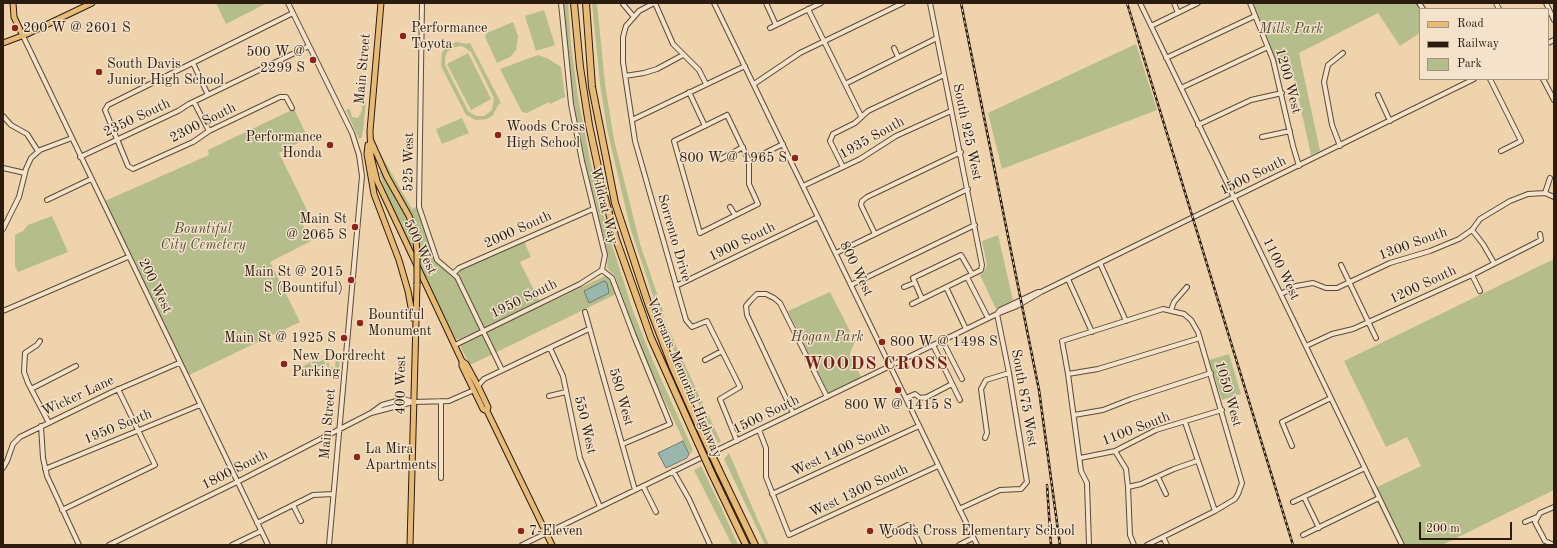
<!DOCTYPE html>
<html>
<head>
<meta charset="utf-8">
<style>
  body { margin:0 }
  #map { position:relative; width:1557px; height:548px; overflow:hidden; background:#eed3ad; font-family:"Old Standard TT",serif }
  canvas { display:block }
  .frame { position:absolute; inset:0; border:4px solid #2b1c0f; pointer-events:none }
  .legend { position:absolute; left:1419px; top:8px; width:130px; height:72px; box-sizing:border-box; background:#f4e2ca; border:1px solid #a4937f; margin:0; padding:5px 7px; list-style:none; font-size:12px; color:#2b1c0f }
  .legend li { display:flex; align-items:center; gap:8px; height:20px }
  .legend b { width:20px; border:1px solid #a4937f }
  .scale { position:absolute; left:1419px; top:522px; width:93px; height:18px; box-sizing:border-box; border:2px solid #2b1c0f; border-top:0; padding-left:5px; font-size:12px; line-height:14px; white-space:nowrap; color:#2b1c0f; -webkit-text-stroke:3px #f4e2ca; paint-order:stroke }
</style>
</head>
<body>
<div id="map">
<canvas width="1557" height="548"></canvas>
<div class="frame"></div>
<ul class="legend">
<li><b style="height:5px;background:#e7ba76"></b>Road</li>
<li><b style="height:5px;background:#2b1c0f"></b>Railway</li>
<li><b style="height:11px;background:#b5bd8d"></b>Park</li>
</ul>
<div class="scale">200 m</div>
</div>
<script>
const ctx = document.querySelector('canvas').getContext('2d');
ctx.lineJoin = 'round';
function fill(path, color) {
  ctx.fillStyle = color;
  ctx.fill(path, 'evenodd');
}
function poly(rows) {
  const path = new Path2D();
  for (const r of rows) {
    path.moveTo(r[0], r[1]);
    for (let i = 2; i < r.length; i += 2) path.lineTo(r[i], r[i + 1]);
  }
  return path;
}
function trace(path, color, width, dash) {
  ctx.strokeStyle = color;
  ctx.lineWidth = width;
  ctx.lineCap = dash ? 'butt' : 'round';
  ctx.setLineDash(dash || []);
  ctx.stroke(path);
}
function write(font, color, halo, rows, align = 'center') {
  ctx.font = font + ' "Old Standard TT",serif';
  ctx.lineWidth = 3;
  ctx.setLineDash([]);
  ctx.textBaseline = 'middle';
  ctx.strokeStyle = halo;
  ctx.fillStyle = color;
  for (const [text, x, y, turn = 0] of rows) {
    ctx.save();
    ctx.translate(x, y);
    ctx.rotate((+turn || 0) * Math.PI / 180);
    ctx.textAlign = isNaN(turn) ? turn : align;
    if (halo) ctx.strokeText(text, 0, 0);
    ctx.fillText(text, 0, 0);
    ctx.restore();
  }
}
fill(poly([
  [216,3,267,3,226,24],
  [563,3,568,3,571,44,578,97,590,160,606,226,633,311,653,361,693,450,690,454,648,366,629,317,615,276,607,268,608,254,589,184,578,130,567,56],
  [592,3,597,3,605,84,614,140,640,244,664,314,663,318,721,442,718,443,688,383,662,323,630,227,607,129,600,84],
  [1252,3,1417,3,1421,9,1420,33,1400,46,1378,13,1299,53,1320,151,1311,155,1290,59,1277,64],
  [544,10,555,45,536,51,525,16],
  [513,22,518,36,516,50,510,57,497,63,485,37,487,33],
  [456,42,467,44,470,43,501,103,498,105,493,115,487,119,476,120,466,115,441,66,442,52,448,46],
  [462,46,471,52,494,98,492,110,484,116,476,116,468,111,445,65,445,57,448,51,455,47],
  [1136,44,1157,110,1002,169,988,113],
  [468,53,491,99,471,110,447,64],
  [538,55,547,58,561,67,565,97,550,104,549,102,527,113,522,112,500,69],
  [364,99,366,101,363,130,362,137,359,139,346,110,350,109,352,117,358,118,362,110,362,100],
  [294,109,308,138,279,153,309,214,300,219,311,241,270,262,300,322,189,375,105,201,209,155,208,150],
  [462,118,469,133,442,144,436,129],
  [381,155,412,209,417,207,436,261,441,267,449,272,458,271,524,241,531,257,520,262,542,306,605,276,611,280,616,294,470,365,460,346,471,340,468,335,460,339,456,339,420,268,420,244,416,226,387,173,380,156],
  [381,171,405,212,413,229,415,252,413,253,390,204,379,172],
  [52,216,68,252,18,272,15,266,15,235,23,231,28,225],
  [998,235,1013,300,996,309,980,275,984,272,987,265,982,241],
  [1554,259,1554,490,1442,545,1399,545,1371,490,1421,466,1407,437,1386,447,1344,361],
  [830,292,855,341,850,354,861,377,828,393,788,311],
  [337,353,340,355,339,370,331,374,326,363,329,363,329,367,335,368,336,358,330,357,329,362,326,362,326,359],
  [1229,354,1241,394,1222,400,1209,360],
  [325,359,325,364,305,373,302,367,310,362,311,366,313,367,314,365,311,362,317,360,319,362],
  [729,453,756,516,769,545,765,545,724,459],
  [701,466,721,507,738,545,732,545,694,470]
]), '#b5bd8d');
const water = poly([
  [604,281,607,283,609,293,589,303,584,291,604,281],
  [683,441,689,454,687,458,666,468,658,453,683,441]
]);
fill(water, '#99b7ad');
trace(water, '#6d796e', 1);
const minor = poly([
  [288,3,352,133,359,155,362,176,329,545],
  [422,3,419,207,437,260,457,277,502,370],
  [561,3,571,104,582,161,605,255,602,270],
  [654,3,639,11,634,17,626,26,623,37,623,62,635,141,686,320,692,327,707,321,740,387,720,399,737,441],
  [655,3,673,44,699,70,706,84],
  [714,3,977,545],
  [766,3,776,25],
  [1140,3,1402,545],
  [1174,3,1178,13],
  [1250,3,1273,60,1293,146,1299,166],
  [1419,3,1423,9],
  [1496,3,1499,9],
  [1546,3,1554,20],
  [623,4,634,17],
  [808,9,861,116],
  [1151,26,1198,3],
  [770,28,821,3],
  [23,36,268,545],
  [1548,43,1554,40],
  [894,48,898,57],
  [1166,58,1255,16],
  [193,63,208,95],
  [625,76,644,73,657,69,683,55],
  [1490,79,1521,141,1501,151],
  [1543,79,1554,100],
  [754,84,800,53,903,3],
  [845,84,937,38],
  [1181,88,1268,47],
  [689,92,705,126],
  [1378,95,1390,121],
  [194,102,209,131],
  [292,108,286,97,280,97,209,131,193,142,133,169,128,166,105,110,108,105,293,13],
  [727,115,749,161,749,184,758,204,700,233,674,141,727,115],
  [3,116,11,125,27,134,38,151],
  [632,120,745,66],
  [1198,125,1251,100,1282,93],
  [1262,137,1290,131],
  [1340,146,1332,125,1324,82,1328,65,1343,53],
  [80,157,178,111,189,104,309,46],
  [721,159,743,147],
  [749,161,783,144],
  [843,167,830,141,833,134,855,123,868,111,944,75],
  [3,168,25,173],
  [803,186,860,159,896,136,951,111],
  [1545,193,1550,178],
  [47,200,91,179],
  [730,207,735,215],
  [3,229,19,197,26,169,31,158,40,150,72,138],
  [1472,230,1483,244,1494,263],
  [875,234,861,205,862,201,867,197,961,152],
  [836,253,968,189],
  [1100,263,1126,321],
  [1341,265,1376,338],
  [602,270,612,278,634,336,670,424,623,444],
  [454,273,459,268,593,209],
  [1472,275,1480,291],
  [967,277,988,318],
  [1068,279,1092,332],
  [851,285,975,225],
  [676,286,818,217],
  [904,287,914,283],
  [946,287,966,329],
  [1281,294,1296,286,1313,283,1326,288,1337,288,1390,263,1430,251,1459,239,1472,230,1480,219,1510,201,1528,194,1545,193,1554,197],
  [922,299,913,278,961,255,972,274],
  [912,304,981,270,982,265,930,3],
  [1171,310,1174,302,1187,287],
  [3,311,128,257],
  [585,312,635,490],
  [997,314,1000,310,1038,292,1041,292],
  [942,340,962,379],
  [40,341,37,345,25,353,24,372,28,383,49,423],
  [455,345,580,284,602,270],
  [933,345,960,400],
  [1306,346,1332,334,1353,329,1472,275,1541,240,1540,234],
  [550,348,563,376,580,458,600,507],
  [705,360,722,351],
  [1068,374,1098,369,1200,338],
  [478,386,484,379,589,329],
  [31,389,76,366],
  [549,396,566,392],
  [906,398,915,394,920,398,927,397,952,384],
  [441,401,441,478],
  [371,413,413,402,449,401,474,390],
  [793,413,747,315,746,306,751,300,757,294,766,294,774,298,780,303,827,397],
  [1074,415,1103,410,1131,399,1211,373],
  [1185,422,1215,511],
  [41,426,43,458,47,476,79,545],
  [759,430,766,448,766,477,789,535,938,466],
  [985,438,987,433,981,389,986,380,1009,373],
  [1292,446,1282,422,1331,398],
  [1115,451,1126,469,1128,487,1130,535,1134,545],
  [1080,458,1115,451,1156,430,1222,410],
  [3,468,7,461,13,444,20,437,112,392,179,363],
  [45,469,200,405],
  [673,471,689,499,710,545],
  [1158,477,1166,494],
  [643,486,656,512],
  [1128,487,1141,484,1174,469,1197,461],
  [772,494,919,426],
  [1304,497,1319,528],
  [1293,502,1365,468],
  [293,505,301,521],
  [1554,507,1540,513,1535,522,1545,541,1554,545],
  [959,509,1000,490,1021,489,1027,482,1009,373,997,314],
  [62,510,155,465,118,389],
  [1525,522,1537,517],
  [257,523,313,495,333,494],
  [888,535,908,525,912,527,920,545],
  [1303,535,1379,498],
  [1163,537,1167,545],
  [109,545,241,480,371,413,382,405,404,399,413,402],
  [232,545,261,531],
  [522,545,997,314,1017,306,1041,292,1474,79],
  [959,545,973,538],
  [1089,545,1087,483,1081,471,1068,374,1062,341,1163,309,1184,314,1191,320,1198,332,1242,483,1238,494,1235,499,1215,511,1147,545]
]);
const major = poly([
  [13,3,14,17,23,36],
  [381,3,370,131,371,156,377,181,462,361,462,366,483,409,487,411,552,545],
  [3,43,27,34,92,3],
  [371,141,387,177,409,216,415,232,417,251],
  [368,145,367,154,374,194,399,260,408,291,413,318],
  [462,361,466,364,478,386,488,407,487,411],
  [410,545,417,284]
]);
const highway = poly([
  [574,3,580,67,589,125,604,195,616,239,651,338,698,443],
  [586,3,592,87,615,203,649,306,672,366,705,440],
  [719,470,755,545],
  [712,474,746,545]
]);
trace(minor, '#5c4a36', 6);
trace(major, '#2b1c0f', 7);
trace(highway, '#2b1c0f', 8);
trace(minor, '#f4e2ca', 4);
trace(major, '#e7ba76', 5);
trace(highway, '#e7ba76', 6);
const rail = poly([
  [961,3,1039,390,1060,545],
  [1127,3,1293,545],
  [1047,485,1051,545]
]);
trace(rail, '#2b1c0f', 2.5);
trace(rail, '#f4e2ca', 1, [3]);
const majorBridge = poly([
  [417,284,417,251]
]);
const highwayBridge = poly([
  [705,440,719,470],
  [698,443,712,474]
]);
trace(majorBridge, '#2b1c0f', 7, []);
trace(highwayBridge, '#2b1c0f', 8, []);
trace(majorBridge, '#e7ba76', 5);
trace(highwayBridge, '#e7ba76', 6);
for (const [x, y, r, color] of [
  [15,28,4,"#8f2418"],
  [403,36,4,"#8f2418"],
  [313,60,4,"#8f2418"],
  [99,72,4,"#8f2418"],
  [498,135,4,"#8f2418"],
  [330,145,4,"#8f2418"],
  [795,158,4,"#8f2418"],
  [355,227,4,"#8f2418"],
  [351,280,4,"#8f2418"],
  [360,323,4,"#8f2418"],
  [344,338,4,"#8f2418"],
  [882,342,4,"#8f2418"],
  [284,364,4,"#8f2418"],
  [898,390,4,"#8f2418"],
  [357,457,4,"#8f2418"],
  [521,531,4,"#8f2418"],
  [870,531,4,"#8f2418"]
]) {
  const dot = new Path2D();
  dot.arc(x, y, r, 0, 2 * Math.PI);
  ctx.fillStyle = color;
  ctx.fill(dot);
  trace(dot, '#f4e2ca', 1.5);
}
write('14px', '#2b1c0f', '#f4e2ca', [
  ["200 W @ 2601 S",23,28],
  ["Performance",411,28],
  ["Toyota",411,44],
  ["500 W @",305,52,"right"],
  ["2299 S",305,68,"right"],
  ["South Davis",107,64],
  ["Junior High School",107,80],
  ["Woods Cross",506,127],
  ["High School",506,143],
  ["Performance",322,137,"right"],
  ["Honda",322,153,"right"],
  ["800 W @ 1965 S",787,158,"right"],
  ["Main St",347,219,"right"],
  ["@ 2065 S",347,235,"right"],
  ["Main St @ 2015",343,272,"right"],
  ["S (Bountiful)",343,288,"right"],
  ["Bountiful",368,315],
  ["Monument",368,331],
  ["Main St @ 1925 S",336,338,"right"],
  ["800 W @ 1498 S",890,342],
  ["New Dordrecht",292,356],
  ["Parking",292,372],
  ["800 W @ 1415 S",898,405,"center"],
  ["La Mira",365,449],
  ["Apartments",365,465],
  ["7-Eleven",529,531],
  ["Woods Cross Elementary School",878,531]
], 'left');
write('italic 14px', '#544c35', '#f4e2ca', [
  ["Mills Park",1291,29],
  ["Bountiful",203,229],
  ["City Cemetery",203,245],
  ["Hogan Park",827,337]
]);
write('14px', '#2b1c0f', '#f4e2ca', [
  ["Main Street",363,69,-85],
  ["1200 West",1288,81,75],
  ["2350 South",137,118,-25],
  ["2300 South",203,123,-27],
  ["South 925 West",967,132,78],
  ["1935 South",872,138,-29],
  ["525 West",409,162,-89],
  ["1500 South",1253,176,-26],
  ["Wildcat Way",604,206,76],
  ["2000 South",518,230,-24],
  ["Sorrento Drive",674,238,74],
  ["1900 South",742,242,-26],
  ["1300 South",1413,244,-20],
  ["500 West",420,247,64],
  ["800 West",856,269,64],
  ["1100 West",1281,269,64],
  ["1200 South",1423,285,-25],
  ["200 West",155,286,64],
  ["1950 South",524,299,-26],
  ["Veterans Memorial Highway",684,378,67],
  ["400 West",401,385,-89],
  ["1050 West",1228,394,74],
  ["Wicker Lane",78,396,-25],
  ["580 West",621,397,74],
  ["South 875 West",1024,398,80],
  ["1500 South",766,415,-26],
  ["Main Street",328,424,-85],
  ["550 West",585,425,77],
  ["1950 South",118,427,-22],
  ["1100 South",1136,429,-21],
  ["West 1400 South",841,450,-25],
  ["1800 South",235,470,-27],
  ["West 1300 South",859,491,-25]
]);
ctx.letterSpacing = '1px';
write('bold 18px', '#7a1f14', '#f4e2ca', [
  ["WOODS CROSS",876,364]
]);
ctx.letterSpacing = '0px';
</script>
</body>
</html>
